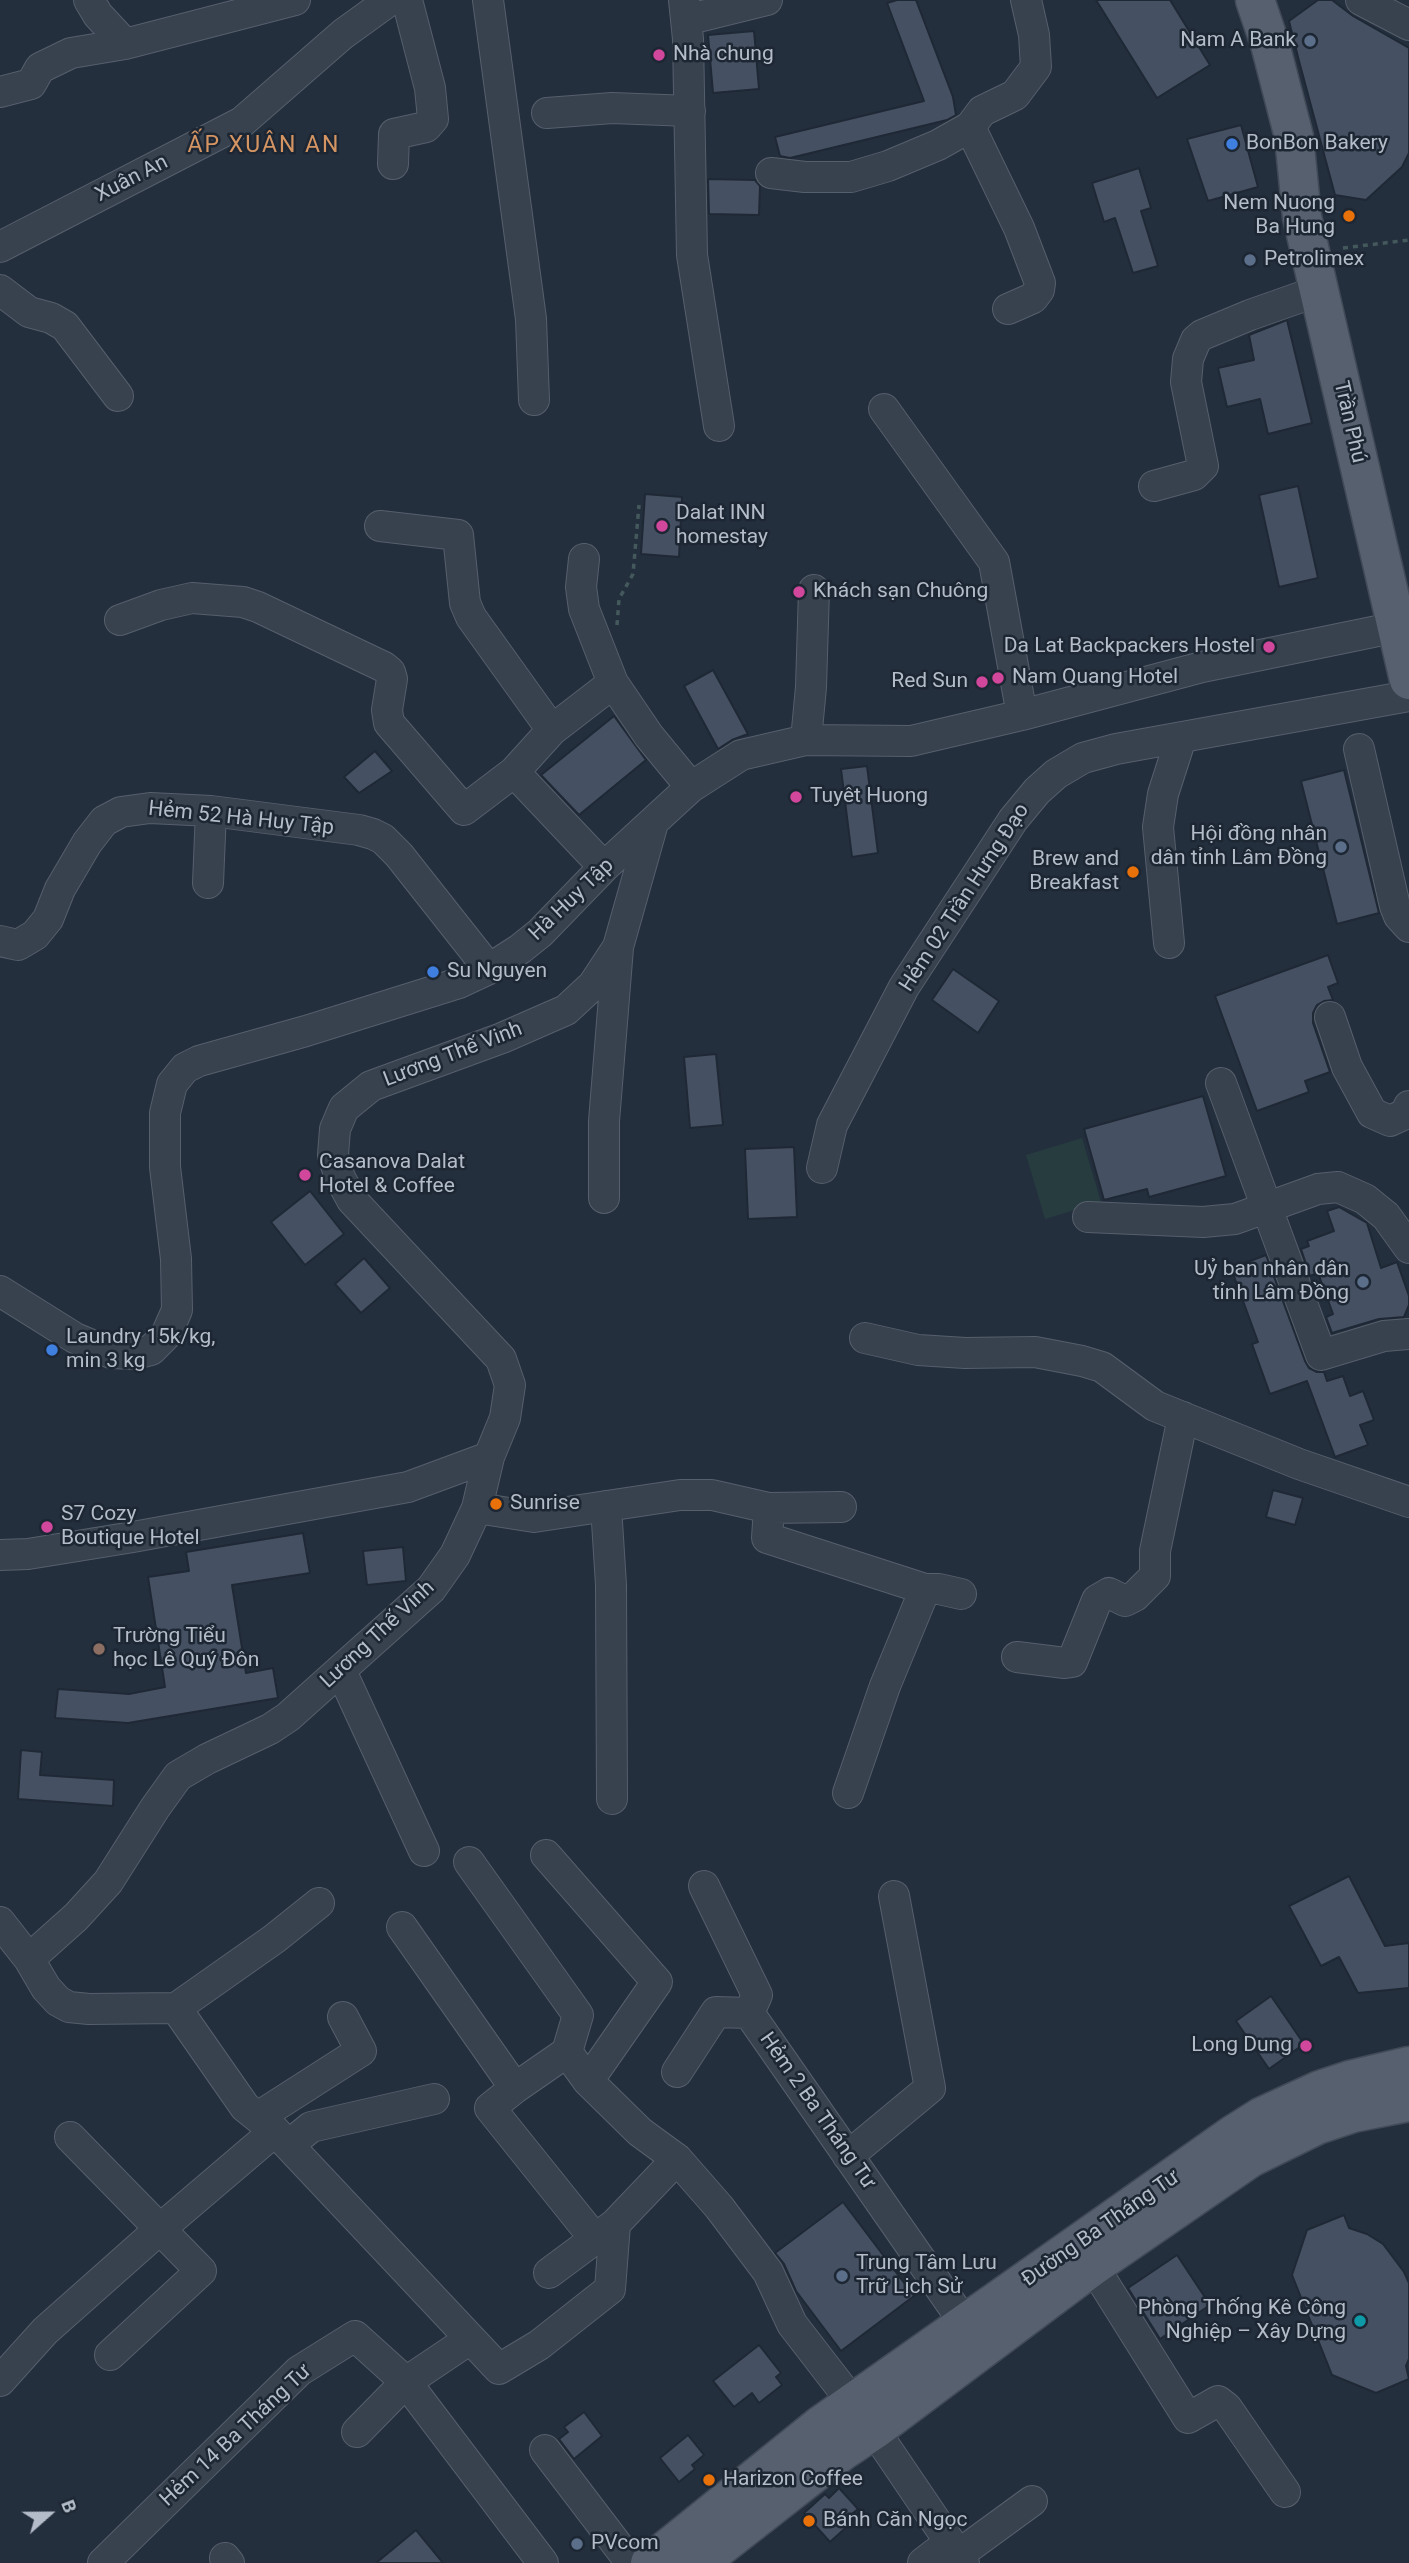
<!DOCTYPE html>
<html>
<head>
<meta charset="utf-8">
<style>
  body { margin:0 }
  #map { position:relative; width:1409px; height:2563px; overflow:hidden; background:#242f3e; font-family:Roboto,sans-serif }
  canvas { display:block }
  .north { position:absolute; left:14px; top:2479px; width:70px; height:70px; -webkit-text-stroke:5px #1d2633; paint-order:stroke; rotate:69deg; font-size:19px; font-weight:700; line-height:28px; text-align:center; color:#b4bcc9 }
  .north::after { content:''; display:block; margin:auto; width:24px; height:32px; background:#b4bcc9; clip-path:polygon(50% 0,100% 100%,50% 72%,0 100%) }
</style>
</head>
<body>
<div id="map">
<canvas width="1409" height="2563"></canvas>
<div class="north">B</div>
</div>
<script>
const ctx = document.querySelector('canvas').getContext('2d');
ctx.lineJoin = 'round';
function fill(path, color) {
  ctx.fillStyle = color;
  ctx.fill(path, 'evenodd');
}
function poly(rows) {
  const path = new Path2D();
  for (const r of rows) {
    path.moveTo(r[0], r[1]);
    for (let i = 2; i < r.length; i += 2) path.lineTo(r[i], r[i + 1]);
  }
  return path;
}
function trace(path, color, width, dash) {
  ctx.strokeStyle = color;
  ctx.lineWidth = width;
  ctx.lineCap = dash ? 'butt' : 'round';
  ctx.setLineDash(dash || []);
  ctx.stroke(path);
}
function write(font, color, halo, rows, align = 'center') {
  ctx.font = font + ' Roboto,sans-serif';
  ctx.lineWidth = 5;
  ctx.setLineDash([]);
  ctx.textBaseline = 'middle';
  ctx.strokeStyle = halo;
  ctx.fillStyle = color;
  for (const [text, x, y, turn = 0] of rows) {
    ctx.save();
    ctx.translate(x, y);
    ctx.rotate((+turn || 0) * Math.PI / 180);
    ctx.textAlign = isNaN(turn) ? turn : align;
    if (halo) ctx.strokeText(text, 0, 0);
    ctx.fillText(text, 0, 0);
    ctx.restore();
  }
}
fill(poly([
  [1082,1138,1101,1202,1045,1219,1026,1155]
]), '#263c3f');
const building = poly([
  [897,0,916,0,953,97,956,115,947,120,790,158,780,156,775,137,924,101,887,3,897,0],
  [1096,0,1170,0,1210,65,1157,98,1096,0],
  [1318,0,1332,0,1353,16,1409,48,1409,153,1402,167,1366,200,1335,195,1299,61,1289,21,1318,0],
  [754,31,759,89,713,93,708,35,754,31],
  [1241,125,1258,187,1208,201,1187,139,1241,125],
  [1139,168,1151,208,1141,211,1158,266,1133,273,1115,218,1104,222,1092,183,1139,168],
  [708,179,755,180,760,186,759,215,709,214,708,179],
  [1287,320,1312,423,1268,434,1260,399,1227,407,1218,368,1254,360,1249,335,1287,320],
  [1298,486,1318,578,1279,587,1259,495,1298,486],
  [645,494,682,497,679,557,641,554,645,494],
  [713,670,748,734,732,740,718,749,684,686,713,670],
  [614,716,646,760,579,815,541,775,614,716],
  [375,751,392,771,359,793,344,777,375,751],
  [867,766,878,853,852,857,841,769,867,766],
  [1344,770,1379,913,1337,924,1301,781,1344,770],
  [1328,955,1338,983,1328,987,1333,1000,1324,1001,1317,1005,1313,1013,1313,1023,1330,1072,1305,1081,1309,1092,1257,1111,1215,996,1328,955],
  [953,969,999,1001,978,1033,932,1000,953,969],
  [716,1054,723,1125,690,1128,684,1057,716,1054],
  [1203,1096,1226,1176,1149,1197,1147,1189,1104,1200,1084,1129,1203,1096],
  [794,1147,797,1217,748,1219,745,1149,794,1147],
  [310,1191,344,1234,305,1265,271,1222,310,1191],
  [1339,1207,1367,1223,1381,1268,1397,1262,1409,1296,1409,1305,1404,1317,1379,1319,1332,1333,1326,1317,1333,1314,1318,1273,1310,1276,1301,1249,1309,1246,1307,1241,1334,1231,1327,1211,1339,1207],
  [1266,1255,1305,1361,1309,1368,1317,1372,1324,1372,1327,1381,1343,1376,1350,1396,1363,1391,1374,1420,1360,1425,1368,1445,1335,1457,1307,1381,1270,1394,1252,1344,1258,1342,1231,1268,1266,1255],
  [364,1258,390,1288,361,1313,335,1284,364,1258],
  [1273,1490,1303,1498,1295,1525,1266,1517,1273,1490],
  [303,1533,310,1573,232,1585,246,1673,273,1668,278,1698,128,1723,55,1718,58,1689,129,1694,165,1687,148,1577,189,1571,186,1552,303,1533],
  [403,1547,406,1581,367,1585,363,1551,403,1547],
  [21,1750,42,1752,40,1775,114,1780,113,1806,18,1799,21,1750],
  [1349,1876,1385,1946,1409,1943,1409,1988,1358,1993,1339,1957,1321,1966,1289,1906,1349,1876],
  [1271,1996,1304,2044,1269,2069,1236,2021,1271,1996],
  [843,2202,914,2296,841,2351,796,2291,784,2264,775,2253,843,2202],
  [1344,2215,1349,2228,1367,2234,1383,2244,1404,2272,1409,2283,1409,2359,1406,2366,1409,2379,1376,2393,1332,2375,1292,2275,1307,2230,1344,2215],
  [1177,2255,1210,2305,1160,2339,1128,2288,1177,2255],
  [759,2345,781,2373,776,2377,782,2385,759,2403,752,2393,734,2407,713,2381,759,2345],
  [584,2412,602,2436,574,2459,559,2439,568,2432,564,2427,584,2412],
  [688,2435,704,2455,692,2465,695,2469,679,2482,660,2458,688,2435],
  [839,2488,858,2509,847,2518,851,2523,830,2542,804,2513,825,2494,829,2498,839,2488],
  [416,2530,443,2563,376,2563,416,2530]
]);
fill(building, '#455162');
trace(building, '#1f2835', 2);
const minor = poly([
  [89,0,98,15,125,44],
  [488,0,531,319,534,400],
  [684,0,688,39,692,255,719,426],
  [1361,0,1409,25],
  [686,20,767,0],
  [0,92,31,84,40,68,71,53,125,44,295,0],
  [547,113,612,108,690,111],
  [970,127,1019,228,1040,283,1039,290,1033,298,1008,309],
  [393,164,394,134,426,127,433,119,430,88,407,0],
  [771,173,805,177,851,177,888,166,938,145,970,127,982,111,1015,95,1036,67,1034,35,1026,0],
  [0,247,242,122,343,34,390,0],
  [0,290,29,312,51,318,65,326,118,396],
  [884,409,994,562,1022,715],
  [1154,486,1194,475,1203,466,1186,382,1188,359,1196,340,1202,335,1250,315,1318,291],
  [584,559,581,587,584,609,613,683,649,736,691,787],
  [120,620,161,605,192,598,243,602,258,607,384,667,390,672,392,679,387,710,389,723,464,810,514,772,552,730,471,617,465,603,458,535,380,526],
  [552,730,613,683],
  [806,740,811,687,814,590],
  [1359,749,1395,906,1399,916,1409,927],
  [514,772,604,867],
  [208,883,211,811],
  [0,941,18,945,35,935,48,919,60,889,87,843,104,821,121,812,150,808,211,811,359,830,373,834,383,839,399,855,489,969],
  [1169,943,1158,827,1163,794,1181,738],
  [1330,1017,1347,1067,1372,1113,1390,1121,1405,1114,1409,1106],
  [1221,1083,1321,1355,1384,1336,1409,1334],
  [822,1168,832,1125,904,987,1013,820,1037,791,1056,774,1083,758,1116,749,1409,696],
  [604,1198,604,1121,618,948],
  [1088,1217,1203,1222,1235,1219,1318,1189,1338,1187,1365,1199,1386,1216,1409,1248],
  [0,1291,75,1338,111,1353,135,1354,151,1350,166,1335,177,1310,176,1259,165,1167,165,1113,172,1084,185,1068,199,1061,306,1031,459,983,489,969,520,949,540,933,604,867,691,787,741,755,806,740,911,741,1022,715,1202,667,1397,627],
  [865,1338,918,1350,965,1353,1035,1352,1082,1361,1102,1367,1155,1406,1299,1464,1409,1502],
  [606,1506,611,1585,612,1799],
  [477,1508,534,1517,680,1495,712,1495,769,1508,767,1538,925,1589,939,1589,961,1594],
  [769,1508,841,1507],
  [0,1555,28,1554,133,1537,408,1487,489,1457],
  [1017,1657,1065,1663,1072,1662,1097,1600,1109,1593,1125,1601,1135,1596,1155,1576,1155,1551,1183,1417],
  [341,1671,424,1851],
  [848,1793,885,1686,925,1589],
  [546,1855,657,1982,588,2081],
  [704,1886,757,1995,749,2013,966,2325],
  [0,1922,29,1959,46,1988,58,2001,69,2007,89,2009,176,2008,274,1939,319,1903],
  [402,1927,515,2088,567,2052,578,2015,469,1862],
  [29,1959,76,1917,108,1882,155,1808,178,1776,207,1759,270,1729,288,1717,431,1589,455,1555,477,1508,489,1457,505,1418,510,1385,501,1359,352,1200,340,1178,333,1155,335,1129,344,1108,371,1086,502,1038,566,1010,593,985,618,947,653,823],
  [176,2008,245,2107,275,2131,499,2369,539,2345,610,2289,615,2224],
  [567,2052,588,2081,640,2132,677,2159,719,2207,768,2272,792,2324,853,2403],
  [677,2072,716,2012,749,2013],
  [515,2088,490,2108,595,2239],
  [258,2117,361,2051,343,2017],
  [70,2137,201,2271,110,2355],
  [289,2145,311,2127,434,2099],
  [848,2156,930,2088,894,1896],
  [1093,2266,1188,2418,1218,2401,1227,2408,1285,2492],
  [549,2273,615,2224,677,2159],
  [0,2381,45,2331,160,2229,275,2131],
  [874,2430,964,2563],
  [357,2432,406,2382,470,2339],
  [545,2450,631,2563],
  [958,2555,1032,2501],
  [225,2558,229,2563],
  [103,2563,299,2371,355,2336,406,2382,543,2563],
  [923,2563,949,2543]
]);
const major = poly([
  [1255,0,1270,44,1294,137,1302,217,1409,680],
  [650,2563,821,2425,1234,2134,1261,2117,1320,2090,1350,2080,1409,2066],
  [699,2563,841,2452,874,2430,1093,2266,1250,2158,1317,2125,1353,2113,1409,2102]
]);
trace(minor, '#565f6c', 32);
trace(major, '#414a57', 41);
trace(poly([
  [1343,248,1409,240],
  [617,625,619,599,633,574,639,505]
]), '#44595c', 3.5, [5, 5]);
trace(minor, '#38414e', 30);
trace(major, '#56606e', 38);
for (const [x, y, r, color] of [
  [1310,41,7,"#5c6f8a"],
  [659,55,7,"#d1479c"],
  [1232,144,7,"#3f7fe0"],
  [1349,216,7,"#e8710a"],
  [1250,260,7,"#5c6f8a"],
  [662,526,7,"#d1479c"],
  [799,592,7,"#d1479c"],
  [1269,647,7,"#d1479c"],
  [998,678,7,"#d1479c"],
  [982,682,7,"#d1479c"],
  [796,797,7,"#d1479c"],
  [1341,847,7,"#5c6f8a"],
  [1133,872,7,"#e8710a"],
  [433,972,7,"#3f7fe0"],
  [305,1175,7,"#d1479c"],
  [1363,1282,7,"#5c6f8a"],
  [52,1350,7,"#3f7fe0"],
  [496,1504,7,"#e8710a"],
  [47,1527,7,"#d1479c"],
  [99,1649,7,"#8d6e63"],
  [1306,2046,7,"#d1479c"],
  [842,2276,7,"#5c6f8a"],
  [1360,2321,7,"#0f9aa8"],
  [709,2480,7,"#e8710a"],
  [809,2521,7,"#e8710a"],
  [577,2544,7,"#5c6f8a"]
]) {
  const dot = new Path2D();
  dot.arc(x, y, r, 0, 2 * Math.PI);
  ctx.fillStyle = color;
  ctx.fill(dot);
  trace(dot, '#1d2633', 2.5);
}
write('21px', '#b4bcc9', '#1d2633', [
  ["Nam A Bank",1296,41,"right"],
  ["Nhà chung",673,55],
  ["BonBon Bakery",1246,144],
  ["Nem Nuong",1335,204,"right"],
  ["Ba Hung",1335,228,"right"],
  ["Petrolimex",1264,260],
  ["Dalat INN",676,514],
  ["homestay",676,538],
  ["Khách sạn Chuông",813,592],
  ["Da Lat Backpackers Hostel",1255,647,"right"],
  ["Nam Quang Hotel",1012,678],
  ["Red Sun",968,682,"right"],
  ["Tuyêt Huong",810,797],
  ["Hội đồng nhân",1327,835,"right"],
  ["dân tỉnh Lâm Đồng",1327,859,"right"],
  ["Brew and",1119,860,"right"],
  ["Breakfast",1119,884,"right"],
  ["Su Nguyen",447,972],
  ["Casanova Dalat",319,1163],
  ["Hotel & Coffee",319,1187],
  ["Uỷ ban nhân dân",1349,1270,"right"],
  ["tỉnh Lâm Đồng",1349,1294,"right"],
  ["Laundry 15k/kg,",66,1338],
  ["min 3 kg",66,1362],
  ["Sunrise",510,1504],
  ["S7 Cozy",61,1515],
  ["Boutique Hotel",61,1539],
  ["Trường Tiểu",113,1637],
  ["học Lê Quý Đôn",113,1661],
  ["Long Dung",1292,2046,"right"],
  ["Trung Tâm Lưu",856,2264],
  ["Trữ Lịch Sử",856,2288],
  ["Phòng Thống Kê Công",1346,2309,"right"],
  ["Nghiệp – Xây Dựng",1346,2333,"right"],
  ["Harizon Coffee",723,2480],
  ["Bánh Căn Ngọc",823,2521],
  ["PVcom",591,2544]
], 'left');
write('21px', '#b4bcc9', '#1d2633', [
  ["Xuân An",132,179,-27],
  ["Trần Phú",1349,422,77],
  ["Hẻm 52 Hà Huy Tập",241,819,6],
  ["Hẻm 02 Trần Hưng Đạo",965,898,-57],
  ["Hà Huy Tập",572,900,-44],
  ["Lương Thế Vinh",453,1055,-21],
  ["Lương Thế Vinh",378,1635,-43],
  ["Hẻm 2 Ba Tháng Tư",817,2111,55],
  ["Đường Ba Tháng Tư",1101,2229,-35],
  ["Hẻm 14 Ba Tháng Tư",236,2436,-43]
]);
ctx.letterSpacing = '2px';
write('23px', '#d59563', '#1d2633', [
  ["ẤP XUÂN AN",264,146]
]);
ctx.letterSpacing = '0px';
</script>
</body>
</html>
